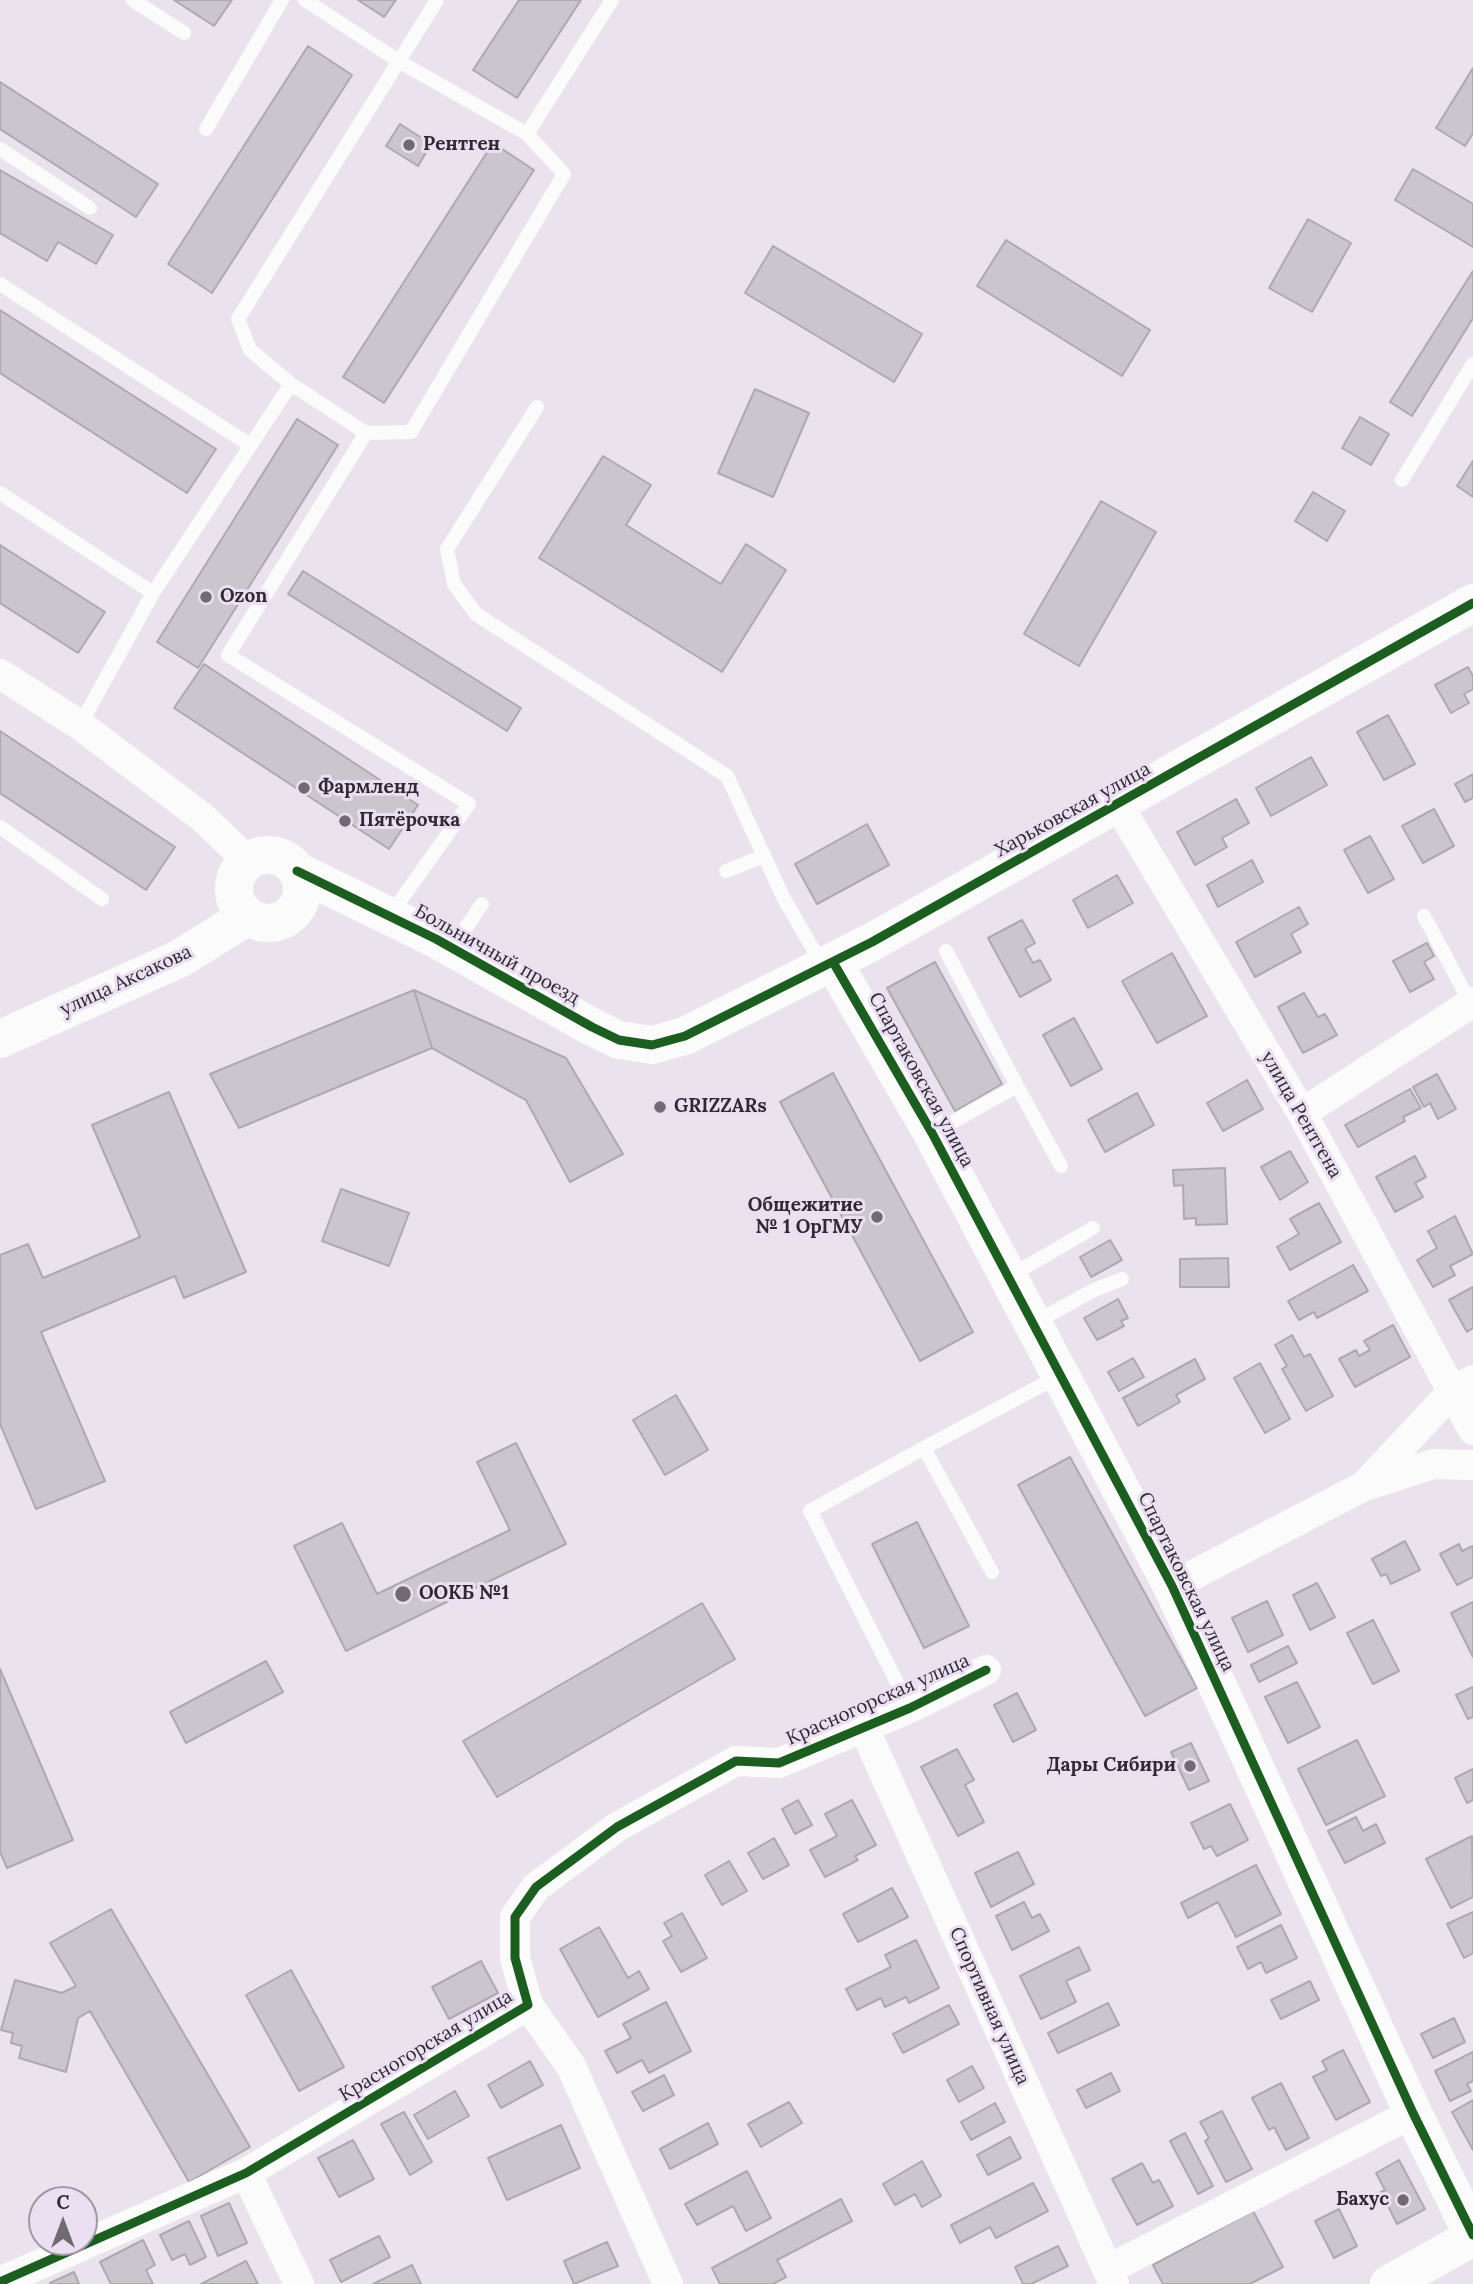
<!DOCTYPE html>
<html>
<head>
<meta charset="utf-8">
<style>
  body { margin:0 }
  #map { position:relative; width:1473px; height:2284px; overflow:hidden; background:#eae3ee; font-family:Lora,serif }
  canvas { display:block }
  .north { position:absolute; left:28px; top:2186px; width:70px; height:70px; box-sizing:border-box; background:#ebdff2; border:2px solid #a097a5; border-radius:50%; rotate:0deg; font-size:19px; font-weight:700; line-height:28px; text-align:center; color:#2f2a31 }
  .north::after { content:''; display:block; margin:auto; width:24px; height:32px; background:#706b73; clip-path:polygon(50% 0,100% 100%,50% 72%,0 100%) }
</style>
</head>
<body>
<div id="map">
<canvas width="1473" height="2284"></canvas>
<div class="north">С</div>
</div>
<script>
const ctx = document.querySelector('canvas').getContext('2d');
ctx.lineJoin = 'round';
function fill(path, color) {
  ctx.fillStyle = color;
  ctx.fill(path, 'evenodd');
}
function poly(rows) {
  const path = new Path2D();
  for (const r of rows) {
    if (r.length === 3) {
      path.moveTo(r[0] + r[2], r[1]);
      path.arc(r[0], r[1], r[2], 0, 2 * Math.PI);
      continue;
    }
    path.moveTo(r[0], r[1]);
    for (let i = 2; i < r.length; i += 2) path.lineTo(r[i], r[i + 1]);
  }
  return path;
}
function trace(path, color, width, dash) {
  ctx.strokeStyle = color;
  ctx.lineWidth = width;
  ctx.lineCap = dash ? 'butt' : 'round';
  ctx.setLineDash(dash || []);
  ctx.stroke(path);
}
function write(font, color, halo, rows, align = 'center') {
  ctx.font = font + ' Lora,serif';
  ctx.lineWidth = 6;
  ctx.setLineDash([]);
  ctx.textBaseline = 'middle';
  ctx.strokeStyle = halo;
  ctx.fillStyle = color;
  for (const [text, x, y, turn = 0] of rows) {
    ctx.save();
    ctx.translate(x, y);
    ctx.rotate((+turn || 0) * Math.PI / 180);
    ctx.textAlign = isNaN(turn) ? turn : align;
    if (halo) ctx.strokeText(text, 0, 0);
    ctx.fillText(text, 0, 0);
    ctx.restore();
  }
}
const building = poly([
  [174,0,232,0,214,26,174,0],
  [358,0,396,0,384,17,358,0],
  [519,0,581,0,517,98,473,70,519,0],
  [308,46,352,75,212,293,168,264,308,46],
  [1473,68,1473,133,1465,146,1436,128,1473,68],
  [0,82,158,184,136,217,0,129,0,82],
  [400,124,431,144,418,166,386,146,400,124],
  [493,143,534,170,384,403,343,377,493,143],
  [1413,169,1473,204,1473,247,1395,200,1413,169],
  [0,170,113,235,96,264,58,242,47,261,0,233,0,170],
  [1308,219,1351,243,1312,312,1269,288,1308,219],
  [1006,240,1150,330,1122,376,977,286,1006,240],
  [773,246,922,334,894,382,745,293,773,246],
  [1473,271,1473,318,1412,416,1390,402,1473,271],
  [0,310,216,449,187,493,0,373,0,310],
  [755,389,809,413,773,497,718,473,755,389],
  [1360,417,1389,434,1371,465,1342,448,1360,417],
  [297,419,338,445,198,668,157,642,297,419],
  [603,456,651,485,626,525,721,584,746,544,786,570,722,672,539,558,603,456],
  [1473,461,1473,497,1457,486,1473,461],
  [1313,492,1345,511,1327,541,1295,521,1313,492],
  [1101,501,1156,532,1079,666,1024,634,1101,501],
  [0,545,105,612,78,653,0,603,0,545],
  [303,571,521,708,507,731,288,594,303,571],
  [204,664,418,805,389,849,174,708,204,664],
  [1468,667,1473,676,1473,689,1464,694,1469,703,1451,713,1435,685,1468,667],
  [1388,715,1415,764,1384,780,1357,732,1388,715],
  [0,731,175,847,146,890,0,793,0,731],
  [1311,757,1327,785,1271,816,1256,788,1311,757],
  [1473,774,1473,798,1465,802,1455,784,1473,774],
  [1236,799,1249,823,1222,838,1227,847,1195,865,1177,832,1236,799],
  [1434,809,1454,846,1423,863,1402,826,1434,809],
  [867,824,889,865,817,904,795,864,867,824],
  [1370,836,1394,879,1368,893,1344,850,1370,836],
  [1252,860,1263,882,1218,907,1207,885,1252,860],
  [1117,875,1133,903,1088,928,1073,900,1117,875],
  [1299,907,1308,924,1291,934,1301,952,1255,977,1236,942,1299,907],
  [1022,920,1035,943,1025,949,1033,963,1040,960,1051,980,1020,997,988,938,1022,920],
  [1427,943,1434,956,1424,962,1434,979,1410,992,1393,961,1427,943],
  [1172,953,1207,1016,1157,1043,1122,981,1172,953],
  [935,962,1002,1084,955,1111,887,988,935,962],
  [414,990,432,1048,239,1128,210,1074,414,990],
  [414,990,566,1058,623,1154,570,1182,526,1100,432,1048,414,990],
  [1304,993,1318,1017,1325,1014,1337,1035,1303,1053,1278,1007,1304,993],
  [1074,1018,1102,1069,1071,1086,1043,1035,1074,1018],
  [833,1073,973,1332,920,1361,780,1102,833,1073],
  [1437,1074,1456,1109,1438,1119,1430,1103,1424,1107,1413,1087,1437,1074],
  [1247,1080,1263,1109,1223,1131,1207,1103,1247,1080],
  [1410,1089,1421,1108,1403,1117,1405,1121,1358,1147,1345,1125,1410,1089],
  [169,1092,246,1272,184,1298,175,1276,41,1332,105,1481,36,1509,0,1424,0,1255,28,1244,43,1278,140,1237,92,1125,169,1092],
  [1137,1093,1154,1125,1105,1152,1088,1120,1137,1093],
  [1290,1151,1308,1182,1280,1200,1261,1167,1290,1151],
  [1415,1156,1426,1177,1415,1183,1423,1197,1395,1212,1376,1177,1415,1156],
  [1225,1168,1227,1224,1196,1225,1196,1218,1184,1219,1183,1185,1174,1186,1173,1170,1225,1168],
  [341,1189,409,1213,389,1266,322,1241,341,1189],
  [1319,1203,1341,1242,1290,1270,1277,1247,1299,1234,1290,1219,1319,1203],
  [1455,1216,1473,1254,1450,1266,1455,1275,1433,1287,1417,1260,1437,1248,1428,1231,1455,1216],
  [1110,1240,1122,1260,1091,1277,1080,1257,1110,1240],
  [1228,1258,1229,1287,1180,1287,1180,1259,1228,1258],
  [1353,1265,1368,1291,1317,1318,1314,1312,1299,1320,1288,1301,1353,1265],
  [1473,1287,1473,1328,1467,1332,1449,1300,1473,1287],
  [1118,1299,1128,1318,1121,1321,1124,1326,1097,1340,1084,1318,1118,1299],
  [1393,1325,1410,1357,1355,1387,1339,1359,1356,1350,1359,1356,1370,1350,1364,1341,1393,1325],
  [1292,1335,1304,1357,1310,1354,1333,1396,1306,1411,1282,1369,1287,1366,1275,1345,1292,1335],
  [1133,1358,1144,1377,1119,1391,1108,1372,1133,1358],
  [1195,1359,1205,1379,1176,1395,1180,1402,1138,1426,1123,1398,1195,1359],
  [1260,1363,1290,1419,1265,1433,1234,1378,1260,1363],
  [676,1395,708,1450,665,1475,633,1420,676,1395],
  [516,1443,566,1544,346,1651,294,1546,342,1523,377,1594,510,1530,477,1462,516,1443],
  [1070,1457,1197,1688,1145,1716,1018,1485,1070,1457],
  [917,1522,969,1626,924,1648,872,1544,917,1522],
  [1405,1541,1420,1570,1391,1584,1386,1574,1381,1576,1372,1559,1405,1541],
  [1459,1544,1462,1551,1473,1546,1473,1577,1457,1585,1440,1554,1459,1544],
  [1317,1583,1335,1617,1310,1630,1293,1595,1317,1583],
  [1267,1601,1283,1635,1248,1652,1232,1618,1267,1601],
  [1473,1602,1473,1657,1451,1613,1473,1602],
  [702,1603,735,1659,497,1797,463,1741,702,1603],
  [1373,1620,1399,1671,1373,1684,1347,1633,1373,1620],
  [1288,1646,1297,1663,1259,1682,1251,1665,1288,1646],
  [266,1661,283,1692,186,1743,170,1712,266,1661],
  [0,1669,73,1840,7,1868,0,1852,0,1669],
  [1297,1682,1320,1727,1288,1743,1265,1697,1297,1682],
  [1473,1687,1473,1717,1468,1719,1456,1695,1473,1687],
  [1017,1693,1036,1730,1013,1742,994,1705,1017,1693],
  [1357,1740,1385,1796,1326,1825,1298,1769,1357,1740],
  [1191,1743,1209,1781,1189,1790,1171,1752,1191,1743],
  [957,1749,974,1780,965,1785,984,1822,958,1836,921,1767,957,1749],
  [1473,1769,1473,1800,1467,1803,1455,1778,1473,1769],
  [798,1800,812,1825,795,1834,782,1809,798,1800],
  [852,1800,876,1845,855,1856,858,1860,825,1877,810,1850,837,1836,825,1814,852,1800],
  [1230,1804,1248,1840,1217,1856,1211,1846,1204,1849,1191,1823,1230,1804],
  [1356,1817,1363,1831,1376,1824,1385,1843,1345,1863,1328,1831,1356,1817],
  [1472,1836,1473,1897,1451,1908,1426,1859,1472,1836],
  [774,1838,789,1865,763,1879,748,1853,774,1838],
  [1018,1852,1034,1884,991,1907,975,1873,1018,1852],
  [729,1861,747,1891,722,1905,705,1875,729,1861],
  [1256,1865,1281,1914,1236,1937,1218,1902,1188,1918,1181,1903,1256,1865],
  [892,1888,908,1917,858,1942,843,1914,892,1888],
  [1024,1902,1032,1918,1040,1914,1049,1931,1012,1950,996,1916,1024,1902],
  [111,1909,250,2147,189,2182,90,2011,78,2018,66,2072,19,2058,22,2046,11,2043,13,2033,1,2030,15,1980,62,1993,76,1986,50,1943,111,1909],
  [1473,1912,1473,1953,1464,1958,1447,1924,1473,1912],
  [682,1913,707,1958,681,1972,663,1941,672,1936,664,1923,682,1913],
  [1281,1925,1297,1958,1266,1973,1261,1962,1248,1969,1237,1947,1281,1925],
  [599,1927,628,1978,639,1971,649,1989,598,2017,560,1949,599,1927],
  [916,1940,939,1988,909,2003,906,1997,885,2007,881,1998,857,2010,846,1989,891,1967,885,1955,916,1940],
  [1079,1947,1090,1970,1066,1981,1076,2002,1041,2019,1020,1976,1079,1947],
  [481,1961,498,1993,449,2019,432,1987,481,1961],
  [291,1970,344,2067,299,2091,246,1995,291,1970],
  [1310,1981,1319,2000,1281,2019,1271,2000,1310,1981],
  [666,2002,691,2051,649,2073,642,2060,617,2073,605,2051,631,2038,623,2024,666,2002],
  [1108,2003,1119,2025,1058,2053,1048,2033,1108,2003],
  [949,2005,959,2024,903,2053,893,2034,949,2005],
  [1454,2018,1465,2042,1433,2058,1421,2034,1454,2018],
  [1343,2050,1370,2102,1336,2120,1313,2077,1327,2070,1322,2061,1343,2050],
  [1473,2052,1473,2081,1467,2084,1471,2091,1450,2101,1435,2071,1473,2052],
  [530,2061,543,2085,501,2108,488,2085,530,2061],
  [972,2066,984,2088,959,2102,947,2080,972,2066],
  [1111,2073,1120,2091,1086,2108,1077,2090,1111,2073],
  [664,2075,674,2095,643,2111,632,2092,664,2075],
  [1281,2083,1309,2138,1286,2150,1274,2127,1269,2130,1252,2098,1281,2083],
  [455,2091,469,2116,428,2139,414,2115,455,2091],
  [1473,2100,1473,2150,1452,2112,1473,2100],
  [789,2102,802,2123,761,2147,748,2124,789,2102],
  [995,2103,1005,2122,971,2140,961,2122,995,2103],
  [1222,2111,1252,2169,1226,2182,1205,2141,1209,2138,1200,2122,1222,2111],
  [404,2112,432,2162,410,2175,381,2124,404,2112],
  [708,2123,718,2144,670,2169,660,2149,708,2123],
  [561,2125,580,2168,507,2200,488,2158,561,2125],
  [1185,2133,1213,2186,1198,2194,1170,2141,1185,2133],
  [1010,2137,1021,2158,988,2175,977,2155,1010,2137],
  [353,2140,374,2179,339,2197,318,2158,353,2140],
  [1399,2160,1425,2209,1397,2224,1381,2192,1385,2190,1376,2173,1399,2160],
  [922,2161,941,2196,922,2207,915,2194,895,2205,883,2184,922,2161],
  [1142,2163,1153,2183,1159,2180,1173,2206,1137,2225,1112,2179,1142,2163],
  [747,2171,771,2218,746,2231,733,2206,697,2225,685,2204,747,2171],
  [1033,2183,1048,2211,996,2238,990,2227,960,2243,951,2225,1033,2183],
  [841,2199,852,2221,777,2260,786,2277,773,2284,720,2284,712,2268,841,2199],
  [229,2203,247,2243,218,2256,201,2216,229,2203],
  [1339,2209,1357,2246,1334,2258,1315,2221,1339,2209],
  [1253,2211,1283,2267,1250,2284,1163,2284,1153,2265,1253,2211],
  [189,2221,206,2257,190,2265,185,2254,172,2260,160,2235,189,2221],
  [379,2236,390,2257,341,2282,330,2260,379,2236],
  [143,2240,155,2265,146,2270,153,2284,111,2284,100,2262,143,2240],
  [607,2242,618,2266,574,2284,564,2261,607,2242],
  [1058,2246,1068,2266,1031,2284,1023,2284,1015,2267,1058,2246],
  [246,2261,258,2284,201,2284,246,2261],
  [412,2265,421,2284,373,2284,412,2265],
  [74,2272,79,2284,51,2284,50,2283,74,2272]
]);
fill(building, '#cbc6ce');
trace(building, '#aea9b1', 2);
trace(poly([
  [133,0,184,33],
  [305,0,400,62,527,134,564,174,411,432,366,433,228,655,469,804,391,914],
  [206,129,282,0],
  [527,134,612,0],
  [0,149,90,208],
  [0,284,250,445],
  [291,384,366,433],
  [537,407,447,549,454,584,476,614,727,776,784,899,823,966],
  [1402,480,1473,364],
  [0,493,153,593],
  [80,725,153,593,291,384,250,350,238,319,437,0],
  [0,827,102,899],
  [726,871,764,856],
  [1424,916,1471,1004],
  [453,947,482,904],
  [1017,1086,1061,1166],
  [933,1133,1017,1086,946,951],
  [1010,1276,1093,1228],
  [1034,1323,1094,1290,1122,1279],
  [992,1572,924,1448,1059,1376],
  [910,1708,810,1511,924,1448]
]), '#fcfbfc', 14);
trace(poly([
  [0,674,80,725,202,817,248,861],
  [1118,805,1302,1113,1473,1430],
  [1302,1113,1473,1002],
  [1368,1485,1433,1464,1473,1465],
  [1172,1586,1364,1486,1454,1390,1473,1380],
  [864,1728,1114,2284],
  [528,2005,571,2066,668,2284],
  [246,2173,299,2284],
  [1107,2270,1413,2113],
  [0,2282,246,2173,528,2005,515,1958,515,1917,536,1887,617,1827,736,1761,779,1763,910,1708,986,1670]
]), '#fcfbfc', 30);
trace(poly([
  [268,889,34],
  [297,871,436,939,592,1027,619,1040,652,1045,685,1036,872,942,1473,603],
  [833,962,932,1133,1172,1586,1413,2113,1473,2235],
  [0,1039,179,959,248,916],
  [1389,2284,1473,2237]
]), '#fcfbfc', 38);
trace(poly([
  [297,871,436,939,592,1027,619,1040,652,1045,685,1036,872,942,1473,603],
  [833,962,932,1133,1172,1586,1413,2113,1473,2235],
  [0,2282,246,2173,528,2005,515,1958,515,1917,536,1887,617,1827,736,1761,779,1763,910,1708,986,1670]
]), '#1b5e20', 9);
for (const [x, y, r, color] of [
  [409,145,7,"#706b73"],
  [206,597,7,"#706b73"],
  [304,788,7,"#706b73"],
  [345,821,7,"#706b73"],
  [660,1107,7,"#706b73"],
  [877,1217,7,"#706b73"],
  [403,1594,9,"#706b73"],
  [1190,1766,7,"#706b73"],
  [1403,2200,7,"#706b73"]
]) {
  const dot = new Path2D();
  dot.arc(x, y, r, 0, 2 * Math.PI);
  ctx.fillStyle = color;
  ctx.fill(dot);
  trace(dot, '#ebdff2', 2.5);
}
write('bold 19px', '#2f2a31', '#ebdff2', [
  ["Рентген",423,145],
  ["Ozon",220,597],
  ["Фармленд",318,788],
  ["Пятёрочка",359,821],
  ["GRIZZARs",674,1107],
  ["Общежитие",863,1206,"right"],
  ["№ 1 ОрГМУ",863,1228,"right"],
  ["ООКБ №1",419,1594],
  ["Дары Сибири",1176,1766,"right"],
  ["Бахус",1389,2200,"right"]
], 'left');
write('19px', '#2f2a31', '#ebdff2', [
  ["Харьковская улица",1073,810,-29],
  ["Больничный проезд",497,955,29],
  ["улица Аксакова",126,981,-25],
  ["Спартаковская улица",921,1080,61],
  ["улица Рентгена",1301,1115,60],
  ["Спартаковская улица",1186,1582,64],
  ["Красногорская улица",878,1700,-24],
  ["Спортивная улица",989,2006,66],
  ["Красногорская улица",426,2046,-31]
]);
</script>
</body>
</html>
